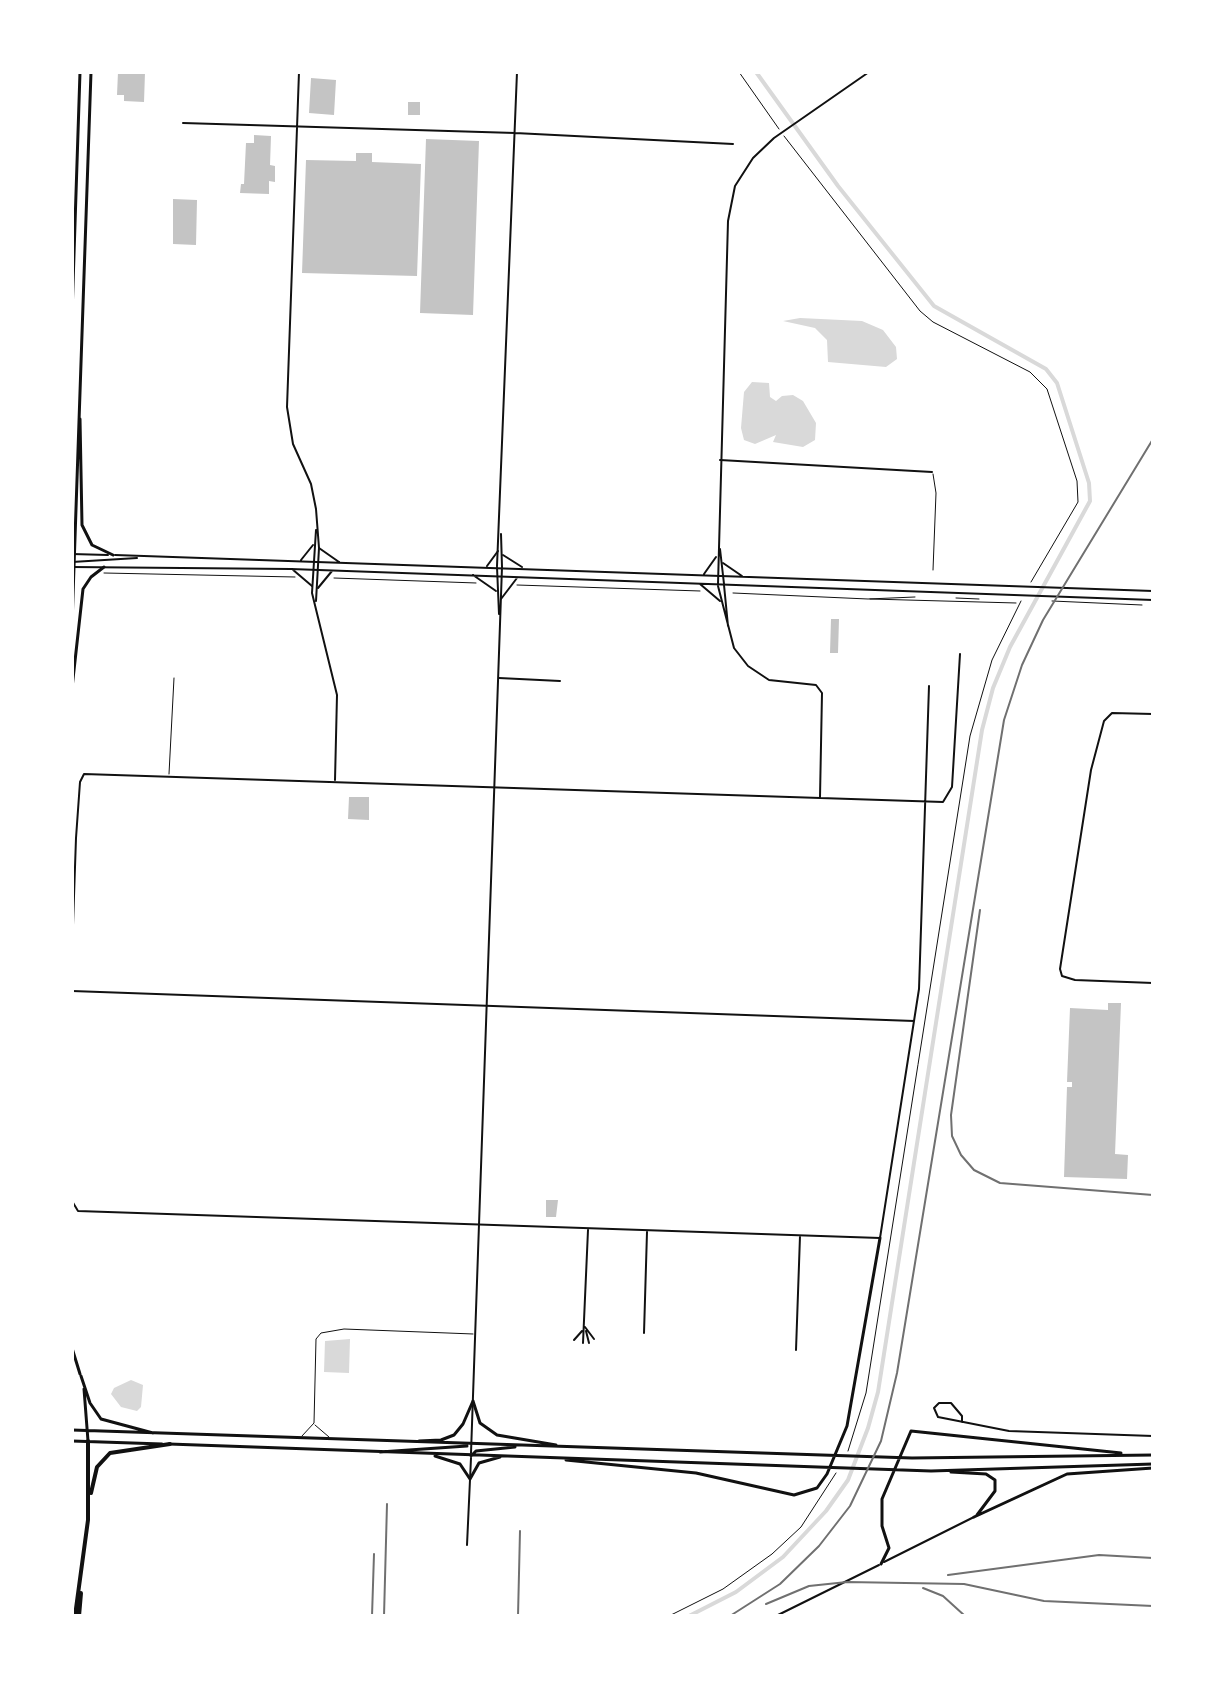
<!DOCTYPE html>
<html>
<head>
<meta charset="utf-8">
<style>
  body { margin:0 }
  #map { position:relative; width:1225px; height:1688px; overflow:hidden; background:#fff; font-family:"Varela Round",sans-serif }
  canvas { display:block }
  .frame { position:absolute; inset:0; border:74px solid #fff; pointer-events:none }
</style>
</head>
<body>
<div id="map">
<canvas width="1225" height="1688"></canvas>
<div class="frame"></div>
</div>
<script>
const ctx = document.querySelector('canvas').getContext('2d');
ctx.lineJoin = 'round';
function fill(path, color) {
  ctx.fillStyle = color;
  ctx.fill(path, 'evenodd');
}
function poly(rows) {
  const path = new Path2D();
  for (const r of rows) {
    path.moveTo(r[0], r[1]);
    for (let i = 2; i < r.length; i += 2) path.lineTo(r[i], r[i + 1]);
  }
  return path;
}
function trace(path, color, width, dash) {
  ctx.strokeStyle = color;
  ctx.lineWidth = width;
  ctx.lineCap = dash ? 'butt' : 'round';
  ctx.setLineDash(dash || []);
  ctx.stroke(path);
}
fill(poly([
  [800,318,862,321,883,330,896,347,897,359,886,367,828,362,827,340,815,328,783,321],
  [752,382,769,383,770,397,776,401,782,396,793,395,803,401,816,423,815,440,803,447,773,442,776,435,755,444,744,440,741,428,744,392],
  [350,1339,349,1373,324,1372,325,1341],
  [131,1380,143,1385,141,1407,137,1411,121,1407,111,1394,114,1388]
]), '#d9d9d9');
trace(poly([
  [689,1616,736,1592,783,1557,826,1511,848,1480,868,1428,878,1392,982,730,993,688,1010,647,1090,501,1089,483,1057,383,1046,369,934,306,838,186,756,72]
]), '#d9d9d9', 4);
fill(poly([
  [118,72,145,72,144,102,124,101,124,95,117,95],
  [311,78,336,80,334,115,309,113],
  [408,102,420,102,420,115,408,115],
  [254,135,271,136,270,165,275,166,275,182,269,181,269,194,240,193,241,184,244,184,246,143,254,143],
  [426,139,479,141,473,315,420,313],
  [356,153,372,153,372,162,421,164,417,276,302,273,306,160,356,161],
  [173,199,197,200,196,245,173,244],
  [831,619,839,619,838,653,830,653],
  [349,797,369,797,369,820,348,819],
  [1108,1003,1121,1003,1115,1154,1128,1155,1127,1179,1064,1177,1067,1087,1072,1087,1072,1082,1067,1082,1070,1008,1108,1010],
  [546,1200,558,1200,556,1217,546,1217]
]), '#c4c4c4');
trace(poly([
  [739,72,779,129],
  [784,136,920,311,933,322,1030,372,1047,389,1077,481,1078,502,1031,582],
  [104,573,295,577],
  [334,578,476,583],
  [517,585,700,591],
  [733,593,868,599,915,597],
  [956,598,979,599],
  [870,599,1016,603],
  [1052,601,1142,605],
  [848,1451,866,1393,970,736,992,660,1021,601],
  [669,1616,723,1589,772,1554,801,1527,836,1473]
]), '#111', 1);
trace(poly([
  [933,570,936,493,933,474],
  [169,774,174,678],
  [315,1425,329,1437],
  [302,1436,314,1423,316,1339,321,1333,344,1329,473,1334]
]), '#111', 1);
trace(poly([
  [299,72,287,407,293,444,311,484,316,509,319,548,316,601],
  [183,123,515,133,733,144],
  [720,460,932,472],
  [316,530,312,593,337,695,335,780],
  [501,534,502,567],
  [497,566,517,72],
  [724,585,728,626],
  [718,586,734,648,748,666,769,680,816,685,822,693,820,797],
  [499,678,560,681],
  [1153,714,1112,713,1104,721,1091,770,1060,969,1062,976,1075,980,1153,983],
  [72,954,76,838,80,782,84,774,943,802,952,787,960,654],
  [72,991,914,1021],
  [72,1201,78,1211,880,1238,919,989,929,686],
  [585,1327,594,1339],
  [586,1331,589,1343],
  [644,1333,647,1232],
  [574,1340,582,1331],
  [583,1343,588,1230],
  [796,1350,800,1236],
  [962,1422,962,1416,951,1403,939,1403,934,1408,938,1417,1009,1431,1153,1436],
  [467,1545,471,1458]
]), '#111', 2);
trace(poly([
  [720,549,724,584],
  [497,567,499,614],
  [718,584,728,221,735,186,753,158,774,138,869,72],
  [471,1453,502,567],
  [884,1562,974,1517],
  [776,1616,879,1565]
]), '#111', 2);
trace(poly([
  [319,548,339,562],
  [72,554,108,555],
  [115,555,1153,591],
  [503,555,522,567],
  [301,560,313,545],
  [72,562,137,558],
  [723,563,742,576],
  [487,566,498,551],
  [72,567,291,569,1153,600],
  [292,569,312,586],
  [704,574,716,557],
  [473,575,496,591],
  [700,584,720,601],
  [318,588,332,571],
  [501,599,517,578]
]), '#111', 2);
trace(poly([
  [72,315,80,72],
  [80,419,82,525,92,545,113,555],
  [72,625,91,72],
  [72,688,83,589,91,577,104,567],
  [72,1348,80,1374],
  [81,1376,90,1403,101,1419,153,1433],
  [84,1389,88,1441],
  [473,1401,480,1423,497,1435,556,1445],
  [72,1430,912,1458,1153,1455],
  [72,1441,162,1444],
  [419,1441,441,1440,454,1435,463,1424,473,1401],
  [169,1444,931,1471,1153,1464],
  [380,1452,467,1446],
  [435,1456,460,1464,470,1479],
  [471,1456,476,1451,515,1447],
  [566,1460,696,1473,794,1495,817,1488,827,1474,847,1426,880,1238],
  [951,1472,986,1474,995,1480,995,1491,977,1515],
  [470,1479,479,1463,500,1457],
  [974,1517,1067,1474,1153,1468],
  [881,1564,889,1548,882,1526,882,1499,911,1431,1121,1453]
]), '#111', 3);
trace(poly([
  [91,1493,97,1467,110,1453,170,1444],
  [75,1616,88,1520,88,1441],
  [79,1616,81,1593]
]), '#111', 4);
trace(poly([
  [980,910,951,1115,952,1136,961,1155,974,1170,1000,1183,1153,1195],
  [948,1575,1099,1555,1153,1558],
  [923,1588,943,1596,965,1616],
  [766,1604,809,1586,847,1582,964,1584,1044,1601,1153,1606],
  [372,1616,374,1554],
  [384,1616,387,1504],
  [518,1616,520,1531],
  [730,1616,780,1584,819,1546,850,1506,881,1441,897,1373,1004,720,1022,665,1043,620,1153,439]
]), '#707070', 2);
</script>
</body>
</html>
